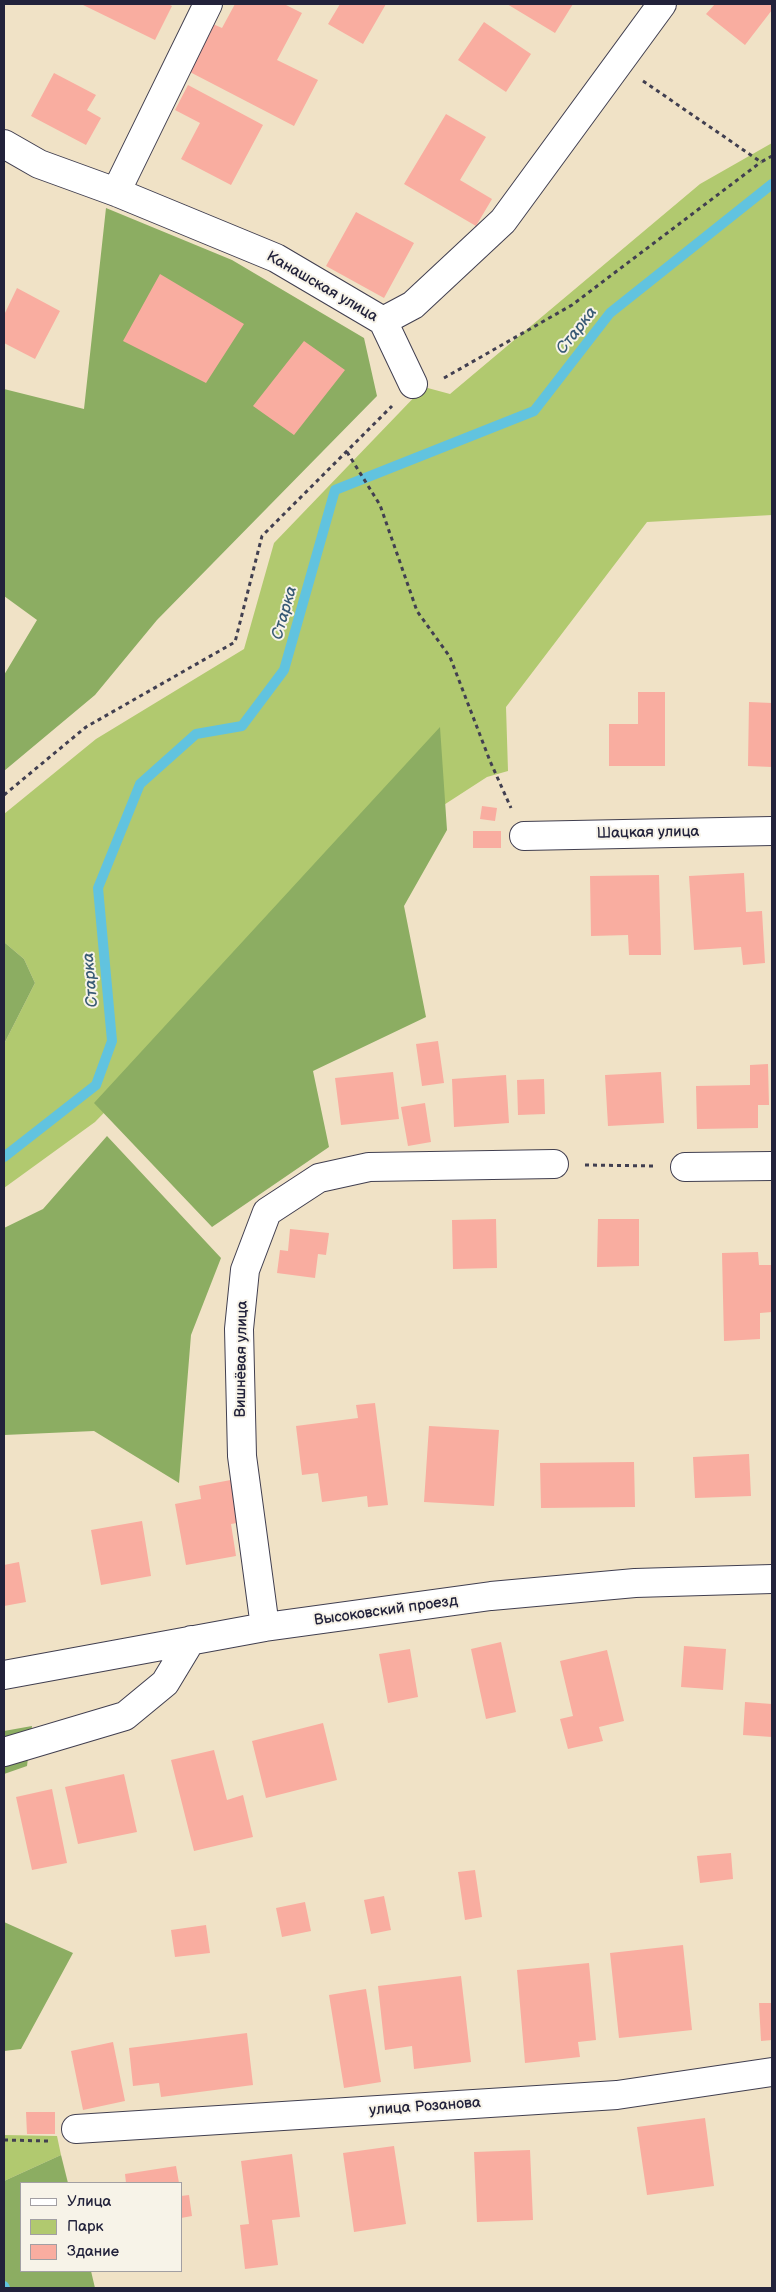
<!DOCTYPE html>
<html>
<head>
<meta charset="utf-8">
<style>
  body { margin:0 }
  #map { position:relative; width:776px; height:2292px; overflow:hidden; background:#f0e2c6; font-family:"Balsamiq Sans",sans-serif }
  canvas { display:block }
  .frame { position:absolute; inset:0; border:5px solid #22223b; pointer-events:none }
  .legend { position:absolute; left:20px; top:2182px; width:162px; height:90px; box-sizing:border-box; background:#f7f3e8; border:1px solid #a29fa3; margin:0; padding:6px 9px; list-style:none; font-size:15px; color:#22223b }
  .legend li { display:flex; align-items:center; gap:10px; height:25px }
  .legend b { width:25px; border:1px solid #a29fa3 }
</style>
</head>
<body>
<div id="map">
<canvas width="776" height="2292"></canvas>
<div class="frame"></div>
<ul class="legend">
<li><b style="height:6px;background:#fff"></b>Улица</li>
<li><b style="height:14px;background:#b1c96f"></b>Парк</li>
<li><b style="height:14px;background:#f9ada0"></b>Здание</li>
</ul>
</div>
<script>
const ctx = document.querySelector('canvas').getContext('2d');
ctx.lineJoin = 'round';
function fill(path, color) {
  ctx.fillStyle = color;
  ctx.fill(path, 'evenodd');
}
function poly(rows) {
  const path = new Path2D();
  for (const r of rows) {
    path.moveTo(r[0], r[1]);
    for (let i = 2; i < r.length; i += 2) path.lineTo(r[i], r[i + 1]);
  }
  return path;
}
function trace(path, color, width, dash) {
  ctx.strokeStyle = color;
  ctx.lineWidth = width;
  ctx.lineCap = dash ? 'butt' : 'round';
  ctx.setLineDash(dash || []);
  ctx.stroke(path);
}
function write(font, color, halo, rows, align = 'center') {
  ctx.font = font + ' "Balsamiq Sans",sans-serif';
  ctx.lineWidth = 4;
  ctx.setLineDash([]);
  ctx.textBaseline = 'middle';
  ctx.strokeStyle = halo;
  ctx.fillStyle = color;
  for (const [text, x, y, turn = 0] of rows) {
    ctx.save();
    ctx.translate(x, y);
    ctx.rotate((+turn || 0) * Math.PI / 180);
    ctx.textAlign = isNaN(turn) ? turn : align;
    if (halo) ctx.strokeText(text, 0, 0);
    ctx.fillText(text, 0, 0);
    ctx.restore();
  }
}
fill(poly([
  [772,143,772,515,647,522,506,707,508,771,487,777,365,856,241,972,95,1122,4,1188,4,1044,35,983,24,959,4,942,4,814,96,739,244,649,274,543,424,387,450,394,700,184],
  [4,2135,57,2136,61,2155,4,2181]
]), '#b1c96f');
fill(poly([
  [106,208,232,260,364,338,377,396,157,620,95,695,4,771,4,675,37,620,4,596,4,389,84,409],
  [440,727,447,830,404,906,426,1017,313,1071,329,1147,212,1227,94,1103],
  [4,942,24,959,35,983,4,1044],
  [107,1136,221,1258,191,1335,179,1483,94,1431,4,1435,4,1228,43,1209],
  [32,1726,27,1766,4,1774,4,1731],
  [4,1922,73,1953,21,2049,4,2051],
  [61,2155,68,2183,21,2183,21,2271,91,2271,95,2288,4,2288,4,2181]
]), '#8cad62');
trace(poly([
  [4,1157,96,1085,112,1041,98,888,140,784,196,734,242,726,284,670,335,490,534,411,610,313,772,184],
  [4,2286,5,2288]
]), '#61c3df', 10);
fill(poly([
  [81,4,168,4,172,6,155,40],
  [235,4,284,4,302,13,277,60,318,80,294,126,188,71,213,24,222,28],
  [340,4,386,4,363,44,328,24],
  [507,4,573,4,555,33],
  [715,4,772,4,772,10,745,45,706,14],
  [484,22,531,54,506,92,458,60],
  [54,73,96,95,87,110,101,118,86,145,31,116],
  [188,85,263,125,231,185,181,159,200,123,175,110],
  [446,114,486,137,460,180,492,199,476,226,404,184],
  [356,212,414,243,384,298,326,266],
  [160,274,244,324,206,383,123,341],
  [17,288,60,311,35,359,4,343,4,315],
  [304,341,345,370,294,435,253,406],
  [638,692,665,692,665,766,609,766,609,724,638,724],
  [749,702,772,703,772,767,748,766],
  [482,806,497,808,495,821,480,819],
  [473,831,501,831,501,848,473,848],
  [744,873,746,912,762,911,765,963,743,965,741,947,694,950,689,876],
  [659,875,661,955,629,955,628,935,591,936,590,876],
  [438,1041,444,1083,422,1086,416,1044],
  [768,1064,769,1105,758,1105,758,1128,697,1129,696,1086,750,1085,750,1065],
  [393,1072,399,1119,341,1125,335,1078],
  [661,1072,664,1123,608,1126,605,1075],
  [506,1075,509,1123,454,1127,452,1079],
  [544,1079,545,1114,518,1115,517,1080],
  [425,1103,431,1142,408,1146,401,1107],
  [496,1219,497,1268,453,1269,452,1220],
  [598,1219,639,1219,639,1266,597,1267],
  [290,1229,329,1233,326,1255,318,1254,315,1278,277,1273,280,1250,288,1251],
  [758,1252,759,1265,772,1265,772,1312,760,1313,760,1339,724,1341,722,1253],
  [375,1403,388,1505,368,1507,367,1496,322,1502,318,1473,302,1475,296,1426,358,1418,356,1405],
  [429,1426,499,1430,494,1506,424,1502],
  [749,1454,751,1496,695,1498,693,1457],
  [634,1462,635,1507,541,1508,540,1463],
  [236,1479,243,1522,231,1524,236,1556,186,1565,175,1504,201,1499,199,1486],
  [142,1521,151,1576,101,1585,91,1530],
  [19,1562,26,1602,4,1606,4,1565],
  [501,1642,516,1712,486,1719,471,1649],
  [684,1646,726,1649,723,1690,681,1687],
  [410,1649,418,1697,388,1703,379,1654],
  [607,1650,624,1721,599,1727,603,1741,568,1749,560,1719,573,1716,560,1661],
  [745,1702,772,1704,772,1737,743,1735],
  [323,1723,337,1780,266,1798,252,1741],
  [214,1750,227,1800,243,1795,253,1837,194,1851,171,1760],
  [124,1774,137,1832,78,1844,65,1787],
  [52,1789,67,1863,32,1870,16,1797],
  [731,1853,733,1879,700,1883,697,1856],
  [475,1870,482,1917,465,1920,458,1872],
  [384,1896,391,1930,371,1934,364,1900],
  [305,1902,311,1931,282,1937,276,1908],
  [206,1925,210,1953,175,1957,171,1930],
  [683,1945,692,2030,619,2038,610,1953],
  [589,1963,596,2040,578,2042,580,2057,525,2063,517,1970],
  [461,1976,471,2062,414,2069,412,2046,385,2050,378,1986],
  [366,1989,381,2082,344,2088,329,1995],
  [759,2003,772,2003,772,2040,761,2041],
  [247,2033,253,2085,161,2097,159,2083,133,2086,129,2048],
  [113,2042,125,2101,83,2110,71,2051],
  [26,2112,55,2112,55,2134,27,2134],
  [705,2118,714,2186,647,2195,637,2127],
  [394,2146,406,2224,354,2232,343,2153],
  [530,2150,533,2220,477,2222,474,2152],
  [292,2154,300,2217,272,2220,278,2265,245,2269,240,2225,249,2224,241,2161],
  [176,2166,179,2183,126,2183,125,2174],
  [189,2195,192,2216,181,2218,181,2196]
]), '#f9ada0');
const minor = poly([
  [4,144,39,164,116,192,276,258,383,321],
  [116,192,208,4],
  [383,321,413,305,503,221,662,4],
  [383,321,413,384],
  [524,836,772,831],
  [685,1167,772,1166],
  [265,1627,242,1456,239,1329,245,1270,267,1212,319,1178,369,1167,554,1164],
  [4,1675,265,1627,491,1596,635,1583,772,1579],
  [4,1752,125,1716,165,1683,191,1640],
  [76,2129,617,2095,772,2072]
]);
trace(minor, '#413f50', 30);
trace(poly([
  [643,81,761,162,772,156],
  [444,378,572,305,761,162],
  [347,452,380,505,417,611,450,657,490,761,511,808],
  [4,795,86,727,235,642,262,536,392,406],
  [585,1165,656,1166],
  [4,2140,48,2141]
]), '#413f50', 3, [4, 4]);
trace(minor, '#fff', 28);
write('15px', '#22223b', '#f7f3e8', [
  ["Канашская улица",322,287,30],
  ["Шацкая улица",648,833,-1],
  ["Вишнёвая улица",242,1359,-89],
  ["Высоковский проезд",386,1611,-8],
  ["улица Розанова",425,2107,-4]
]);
write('italic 16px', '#385a74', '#f7f3e8', [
  ["Старка",577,331,-52],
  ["Старка",285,613,-74],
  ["Старка",91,980,-95]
]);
</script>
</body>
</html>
